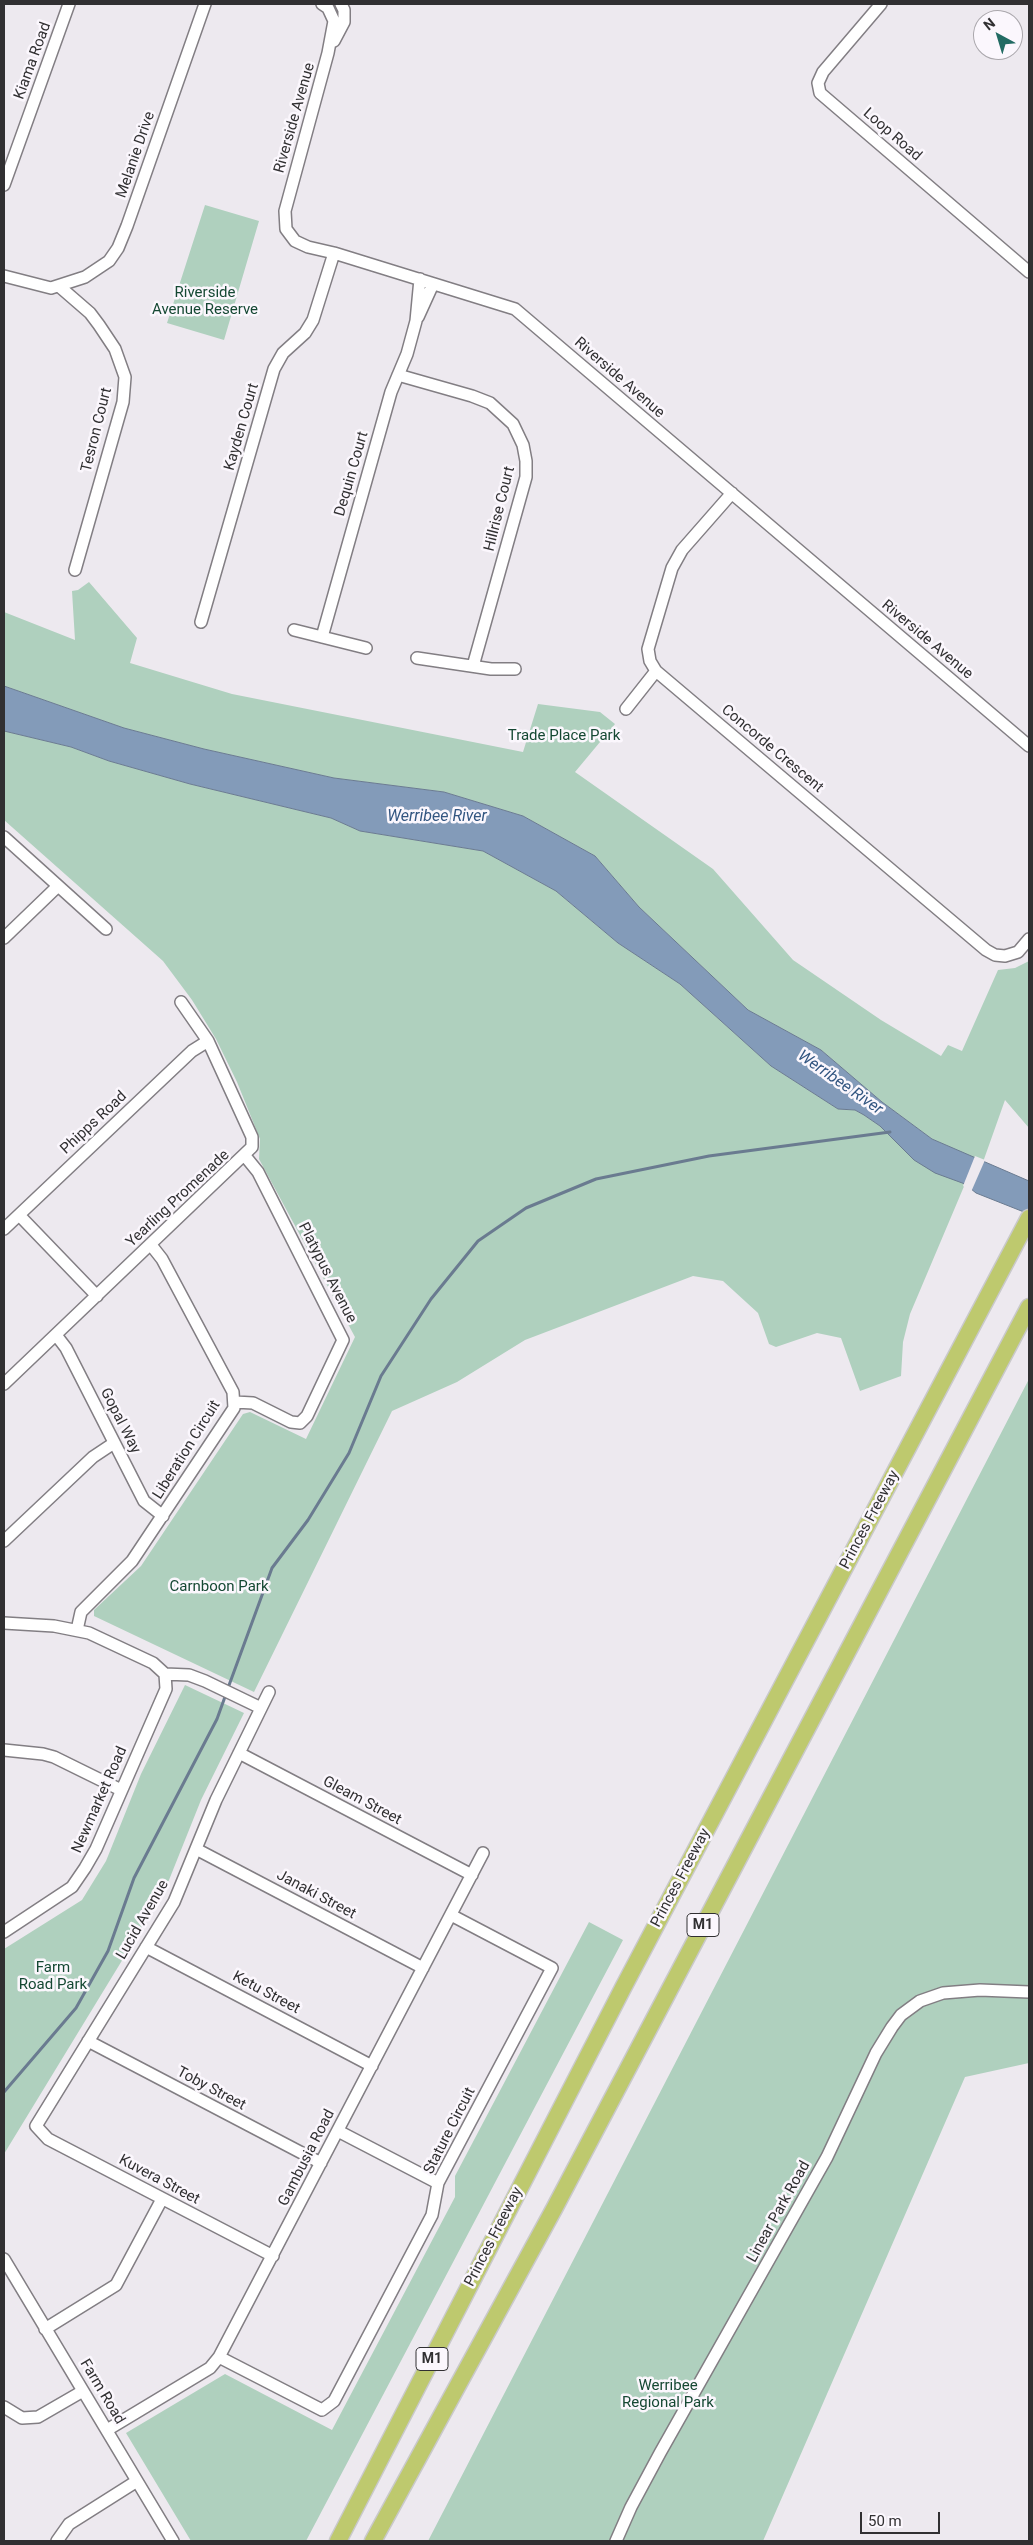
<!DOCTYPE html>
<html>
<head>
<meta charset="utf-8">
<style>
  body { margin:0 }
  #map { position:relative; width:1033px; height:2545px; overflow:hidden; background:#ede9ef; font-family:Roboto,sans-serif }
  canvas { display:block }
  .frame { position:absolute; inset:0; border:5px solid #313032; pointer-events:none }
  .north { position:absolute; left:973px; top:10px; width:50px; height:50px; box-sizing:border-box; background:#fbf7fd; border:1px solid #aaa7ac; border-radius:50%; rotate:321deg; font-size:14px; font-weight:700; line-height:20px; text-align:center; color:#313032 }
  .north::after { content:''; display:block; margin:auto; width:18px; height:22px; background:#226b63; clip-path:polygon(50% 0,100% 100%,50% 72%,0 100%) }
  .scale { position:absolute; left:860px; top:2512px; width:80px; height:22px; box-sizing:border-box; border:2px solid #313032; border-top:0; padding-left:6px; font-size:15px; line-height:18px; white-space:nowrap; color:#313032; -webkit-text-stroke:4px #fbf7fd; paint-order:stroke }
</style>
</head>
<body>
<div id="map">
<canvas width="1033" height="2545"></canvas>
<div class="frame"></div>
<div class="north">N</div>
<div class="scale">50 m</div>
</div>
<script>
const ctx = document.querySelector('canvas').getContext('2d');
ctx.lineJoin = 'round';
function fill(path, color) {
  ctx.fillStyle = color;
  ctx.fill(path, 'evenodd');
}
function poly(rows) {
  const path = new Path2D();
  for (const r of rows) {
    path.moveTo(r[0], r[1]);
    for (let i = 2; i < r.length; i += 2) path.lineTo(r[i], r[i + 1]);
  }
  return path;
}
function trace(path, color, width, dash) {
  ctx.strokeStyle = color;
  ctx.lineWidth = width;
  ctx.lineCap = dash ? 'butt' : 'round';
  ctx.setLineDash(dash || []);
  ctx.stroke(path);
}
function write(font, color, halo, rows, align = 'center') {
  ctx.font = font + ' Roboto,sans-serif';
  ctx.lineWidth = 5;
  ctx.setLineDash([]);
  ctx.textBaseline = 'middle';
  ctx.strokeStyle = halo;
  ctx.fillStyle = color;
  for (const [text, x, y, turn = 0] of rows) {
    ctx.save();
    ctx.translate(x, y);
    ctx.rotate((+turn || 0) * Math.PI / 180);
    ctx.textAlign = isNaN(turn) ? turn : align;
    if (halo) ctx.strokeText(text, 0, 0);
    ctx.fillText(text, 0, 0);
    ctx.restore();
  }
}
fill(poly([
  [205,205,259,221,224,340,167,323],
  [89,582,137,638,130,663,232,694,523,752,538,704,600,712,615,724,575,772,713,869,793,960,881,1020,941,1056,948,1045,962,1051,998,970,1015,968,1029,961,1029,1128,1005,1100,983,1162,932,1139,882,1102,821,1050,748,1010,639,907,595,856,523,816,444,792,334,778,204,749,124,728,4,686,4,612,75,640,72,591,78,590],
  [4,731,71,747,109,761,190,784,331,818,360,831,483,851,556,891,618,943,680,984,771,1066,838,1109,855,1110,864,1115,880,1126,914,1160,965,1184,910,1314,903,1342,901,1376,860,1391,841,1338,817,1333,776,1347,769,1344,758,1313,723,1281,693,1276,525,1340,457,1382,392,1411,254,1692,94,1616,94,1610,141,1566,243,1414,250,1412,306,1439,355,1337,259,1159,260,1139,237,1082,216,1039,192,1000,163,961,4,820],
  [1029,1379,1029,2063,965,2077,763,2541,428,2541],
  [185,1685,244,1713,201,1800,165,1890,4,2154,4,1949,82,1900,106,1861,141,1774],
  [589,1922,623,1940,306,2541,191,2541,126,2433,225,2374,332,2430,455,2197,455,2176]
]), '#afd0be');
const water = poly([
  [4,686,124,728,204,749,334,778,444,792,523,816,595,856,639,907,748,1010,821,1050,882,1102,932,1139,1029,1181,1029,1214,976,1193,965,1184,935,1173,914,1160,880,1126,864,1115,855,1110,838,1109,771,1066,680,984,618,943,556,891,483,851,360,831,331,818,190,784,109,761,71,747,4,731,4,686]
]);
fill(water, '#839bb9');
trace(water, '#6a7b90', 1);
fill(poly([
  [975,1156,985,1160,971,1192,963,1186]
]), '#ede9ef');
trace(poly([
  [228,1688,272,1568,308,1520,349,1453,381,1376,431,1299,478,1241,526,1208,596,1179,709,1156,890,1132],
  [4,2092,76,2008,108,1951,134,1878,217,1719,226,1694]
]), '#6a7b90', 3);
const minor = poly([
  [322,4,328,8,334,21,328,53,285,211,286,229,295,241,308,247,334,253,515,309,1029,746],
  [881,4,823,72,818,83,820,93,1029,272],
  [334,41,344,22,344,10,341,4],
  [4,185,69,4],
  [4,276,51,288,85,277,109,261,118,248,127,226,205,4],
  [60,287,90,313,99,325,115,349,125,377,123,402,75,570],
  [418,317,433,284],
  [398,375,472,396,490,403,513,424,523,445,526,461,526,477,473,666],
  [732,493,682,550,672,568,648,649,650,661,656,671,986,950,995,955,1005,956,1018,952,1029,939],
  [201,622,274,369,283,353,305,333,313,320,334,253],
  [294,630,366,648],
  [322,637,391,392,407,354,416,321,420,279],
  [417,658,491,669,515,669],
  [626,709,656,671],
  [4,837,106,929],
  [4,938,58,886],
  [19,1215,97,1296],
  [4,1229,192,1051,208,1041],
  [56,1335,66,1348,144,1501,163,1516],
  [4,1384,252,1147,252,1137,208,1041,181,1002],
  [235,1402,253,1403,291,1422,300,1423,307,1416,343,1340,258,1172,245,1156],
  [4,1541,93,1457,114,1443],
  [4,1623,54,1626,89,1633,153,1663,165,1674,189,1675,205,1681,261,1708],
  [77,1630,81,1612,132,1561,234,1408,233,1392,162,1259,151,1245],
  [269,1692,216,1800,174,1902,36,2126,48,2139,273,2256],
  [4,1750,43,1754,54,1757,121,1790],
  [239,1753,472,1875],
  [196,1849,423,1968],
  [4,1932,72,1887,85,1868,96,1849,166,1689,165,1674],
  [146,1947,372,2066],
  [88,2041,321,2163],
  [338,2131,438,2183],
  [4,2259,173,2541],
  [45,2329,116,2285,162,2199],
  [219,2357,322,2410,334,2401,432,2215,438,2183,552,1968,451,1915],
  [4,2407,22,2418,38,2417,83,2391],
  [107,2430,210,2368,219,2357,483,1853],
  [57,2541,69,2524,137,2481],
  [616,2541,631,2507,660,2453,827,2157,876,2053,892,2027,901,2015,920,2001,943,1993,980,1990,1029,1992]
]);
const highway = poly([
  [338,2541,624,1986,1029,1218],
  [373,2541,554,2209,1029,1307]
]);
trace(minor, '#827e83', 14);
trace(highway, '#c9c9ca', 19);
trace(minor, '#fff', 11);
trace(highway, '#bec96e', 16);
for (const [x, y, w] of [
  [703,1925,32],
  [432,2359,32]
]) {
  const box = new Path2D();
  box.roundRect(x - w / 2, y - 11.5, w, 23, 4);
  ctx.fillStyle = '#fbf7fd';
  ctx.fill(box);
  trace(box, '#313032', 1);
}
write('bold 14px', '#313032', null, [
  ["M1",703,1925],
  ["M1",432,2359]
]);
write('15px', '#313032', '#fbf7fd', [
  ["Kiama Road",33,61,-70],
  ["Riverside Avenue",295,118,-74],
  ["Loop Road",892,135,41],
  ["Melanie Drive",136,155,-71],
  ["Riverside Avenue",619,378,41],
  ["Kayden Court",242,427,-74],
  ["Tesron Court",97,430,-76],
  ["Dequin Court",352,474,-74],
  ["Hillrise Court",500,509,-76],
  ["Riverside Avenue",927,640,40],
  ["Concorde Crescent",772,749,40],
  ["Phipps Road",94,1123,-43],
  ["Yearling Promenade",178,1199,-43],
  ["Platypus Avenue",327,1273,63],
  ["Gopal Way",120,1421,63],
  ["Liberation Circuit",187,1450,-58],
  ["Princes Freeway",870,1520,-62],
  ["Newmarket Road",100,1800,-66],
  ["Gleam Street",362,1801,28],
  ["Princes Freeway",681,1878,-62],
  ["Janaki Street",316,1895,28],
  ["Lucid Avenue",143,1920,-60],
  ["Ketu Street",266,1993,28],
  ["Toby Street",211,2089,28],
  ["Stature Circuit",450,2131,-63],
  ["Gambusia Road",307,2158,-63],
  ["Kuvera Street",159,2180,28],
  ["Linear Park Road",779,2212,-61],
  ["Princes Freeway",494,2237,-63],
  ["Farm Road",102,2392,59]
]);
write('15px', '#154833', '#fbf7fd', [
  ["Riverside",205,293],
  ["Avenue Reserve",205,310],
  ["Trade Place Park",564,736],
  ["Carnboon Park",219,1587],
  ["Farm",53,1968],
  ["Road Park",53,1985],
  ["Werribee",668,2386],
  ["Regional Park",668,2403]
]);
write('italic 16px', '#325580', '#fbf7fd', [
  ["Werribee River",437,817],
  ["Werribee River",840,1083,35]
]);
</script>
</body>
</html>
